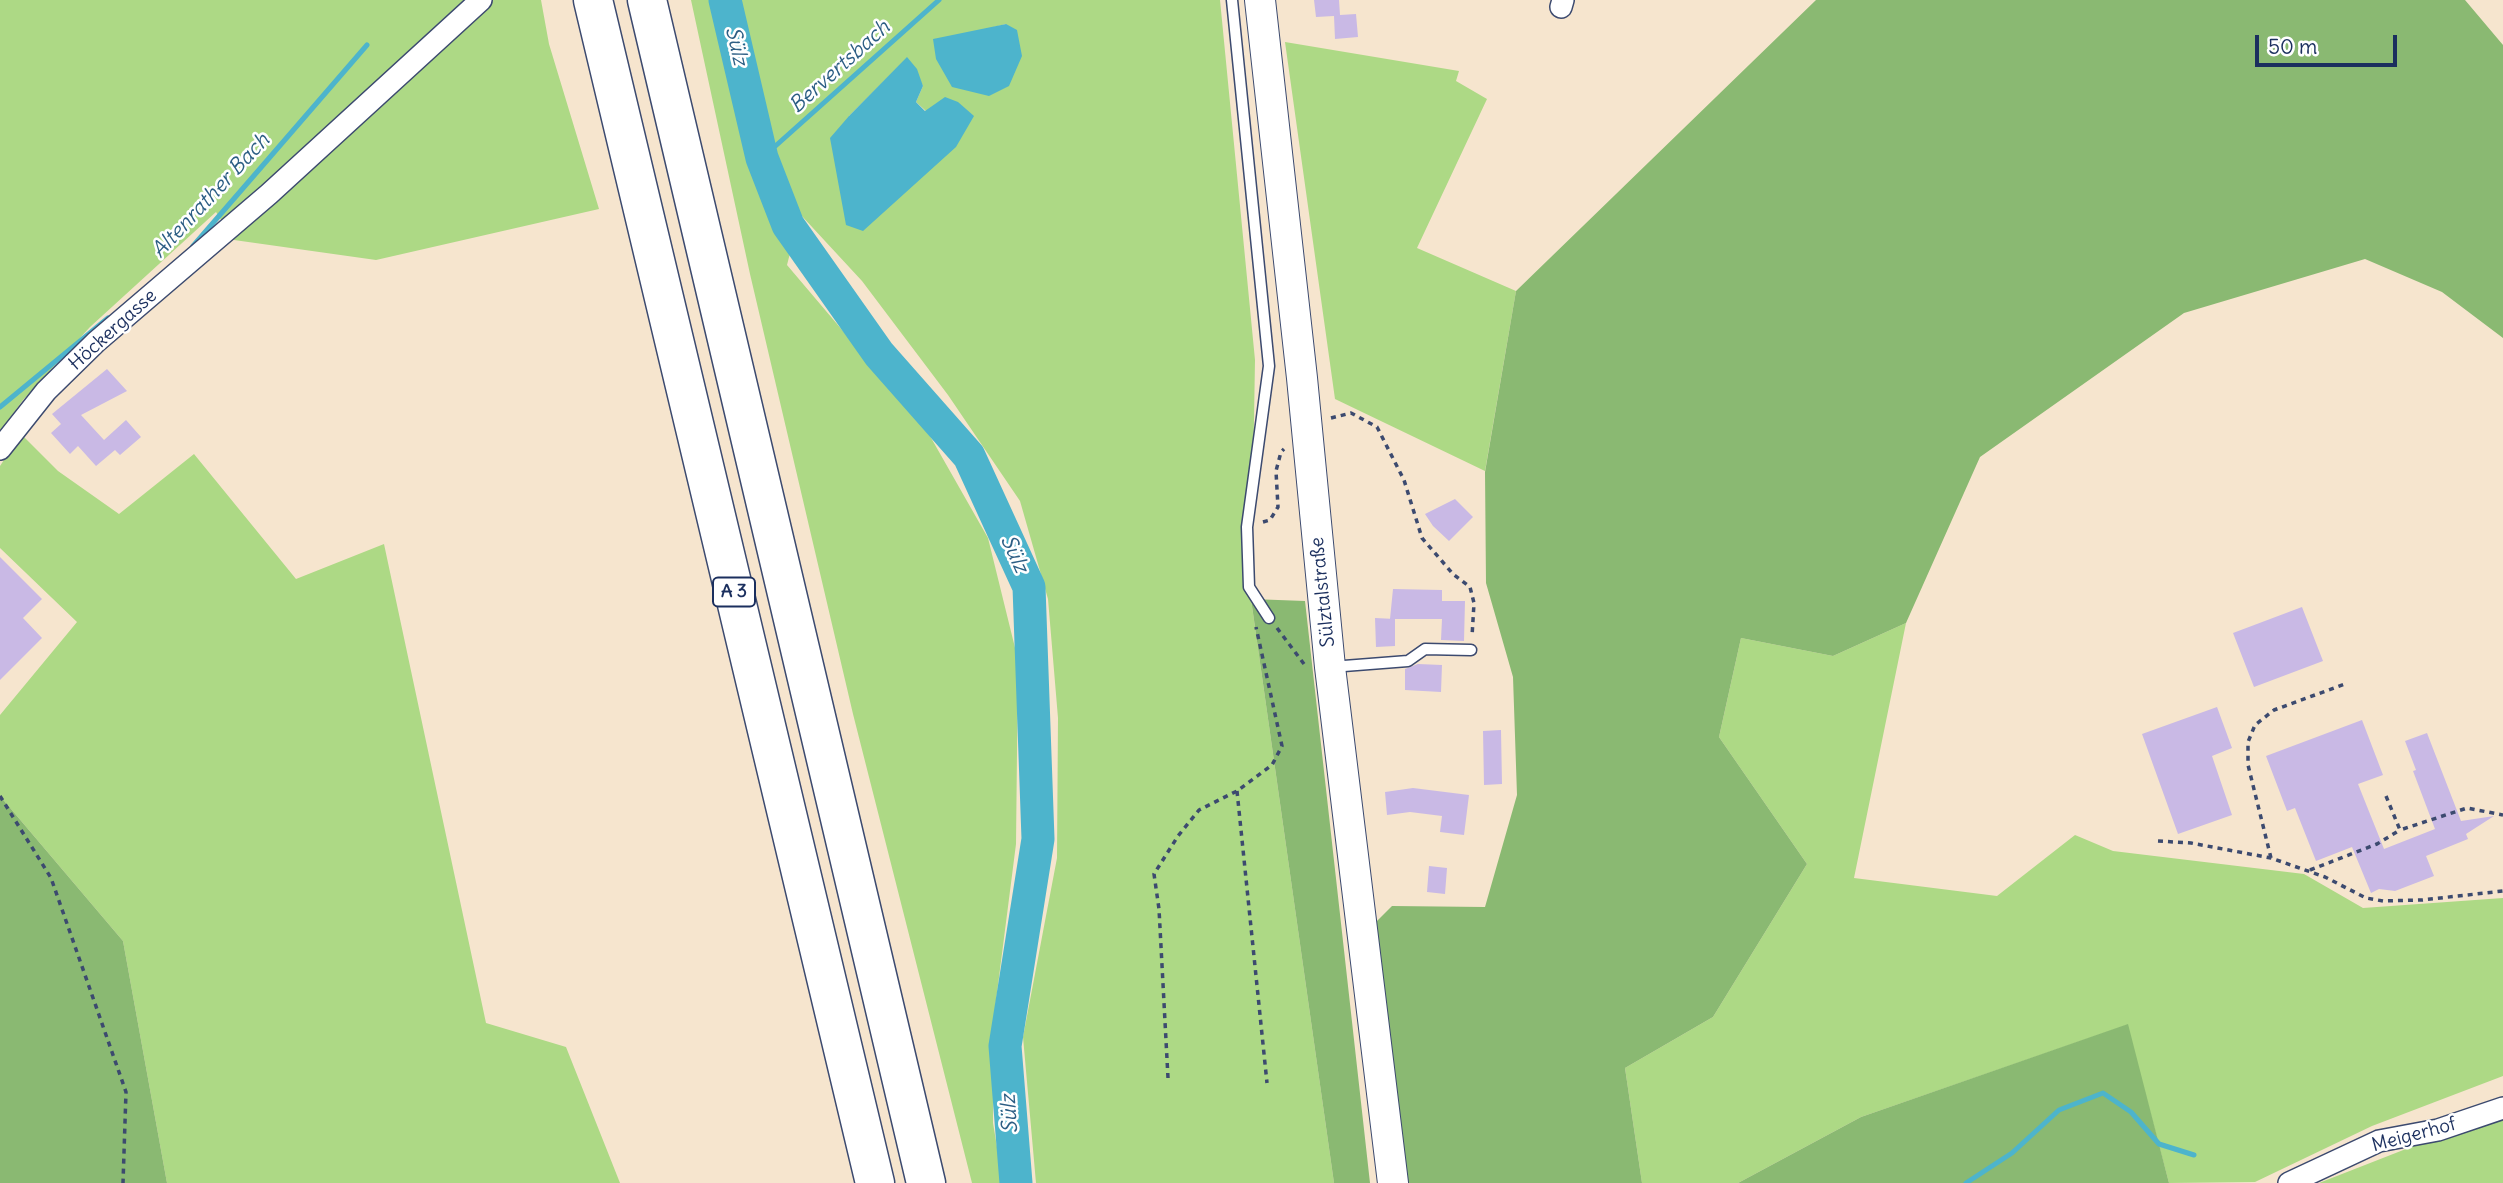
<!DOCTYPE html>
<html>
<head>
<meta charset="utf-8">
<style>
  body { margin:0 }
  #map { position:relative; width:2503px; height:1183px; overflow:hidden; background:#f6e5ce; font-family:Delius,sans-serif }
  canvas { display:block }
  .scale { position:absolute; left:2255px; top:35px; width:142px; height:32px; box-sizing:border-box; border:4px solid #1b2f5e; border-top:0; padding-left:9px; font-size:21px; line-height:24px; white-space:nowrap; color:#1b2f5e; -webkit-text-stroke:5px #fff; paint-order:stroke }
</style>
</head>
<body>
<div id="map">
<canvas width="2503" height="1183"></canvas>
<div class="scale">50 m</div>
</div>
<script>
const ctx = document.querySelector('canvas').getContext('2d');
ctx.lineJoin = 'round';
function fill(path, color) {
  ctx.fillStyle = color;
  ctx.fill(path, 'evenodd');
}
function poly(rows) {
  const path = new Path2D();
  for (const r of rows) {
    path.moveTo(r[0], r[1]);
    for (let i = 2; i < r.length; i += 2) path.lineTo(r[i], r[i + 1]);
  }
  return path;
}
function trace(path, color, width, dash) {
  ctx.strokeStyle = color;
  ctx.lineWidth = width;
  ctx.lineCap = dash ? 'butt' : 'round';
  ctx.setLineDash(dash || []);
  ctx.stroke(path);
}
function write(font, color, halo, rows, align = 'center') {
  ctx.font = font + ' Delius,sans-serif';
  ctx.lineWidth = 5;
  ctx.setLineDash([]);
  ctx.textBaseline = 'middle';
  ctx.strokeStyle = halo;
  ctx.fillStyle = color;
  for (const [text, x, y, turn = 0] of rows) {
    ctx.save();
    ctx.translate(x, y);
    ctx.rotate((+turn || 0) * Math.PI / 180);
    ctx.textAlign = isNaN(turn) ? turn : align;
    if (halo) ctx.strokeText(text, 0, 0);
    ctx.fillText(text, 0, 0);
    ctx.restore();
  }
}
fill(poly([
  [0,0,541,0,549,44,599,209,376,260,234,240,216,212,90,327,23,400,0,432],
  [691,0,1220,0,1255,360,1251,599,1334,1183,1036,1183,1023,1037,1057,858,1058,718,1048,599,1020,501,948,395,862,281,800,214,787,265,926,429,988,538,1018,660,1016,844,993,1024,993,1123,1003,1183,972,1183,853,714,750,274],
  [1006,24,989,96,986,29],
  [907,58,923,86,916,102,926,111,849,116],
  [1285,42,1459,71,1456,81,1487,99,1417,248,1516,291,1485,471,1335,399],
  [21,434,58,471,119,514,194,454,296,579,384,544,486,1023,566,1047,620,1183,167,1183,123,941,0,796,0,715,77,622,0,548,0,466],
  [1906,623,1854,878,1997,896,2075,835,2113,851,2304,874,2363,908,2503,898,2503,1076,2372,1126,2255,1182,2169,1183,2127,1025,1861,1117,1738,1183,1642,1183,1625,1068,1713,1017,1807,864,1719,737,1741,638,1833,656],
  [2503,1111,2503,1183,2319,1183]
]), '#add985');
fill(poly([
  [1816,0,2465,0,2503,45,2503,338,2442,292,2365,259,2184,313,1980,457,1906,623,1833,656,1741,638,1719,737,1807,864,1713,1017,1625,1068,1642,1183,1404,1183,1373,925,1392,906,1485,907,1517,795,1513,677,1486,583,1485,472,1516,291],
  [1251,599,1305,601,1370,1183,1334,1183],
  [0,796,123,941,167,1183,0,1183],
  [2128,1024,2169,1183,1738,1183,1861,1117]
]), '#8ab972');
fill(poly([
  [1006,24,1017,30,1022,56,1009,86,989,96,952,87,936,59,933,39],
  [907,57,917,69,923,86,916,102,925,111,945,97,958,102,974,116,956,147,863,231,846,225,830,138,849,116]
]), '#4db4cc');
trace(poly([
  [762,158,939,0],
  [193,246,367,45],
  [0,407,108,318],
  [1966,1183,2012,1153,2059,1110,2103,1093,2131,1112,2159,1144,2194,1155]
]), '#4db4cc', 5);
trace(poly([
  [725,0,762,158,788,225,879,354,969,456,1029,587,1038,839,1005,1046,1016,1183]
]), '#4db4cc', 33);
fill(poly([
  [1314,0,1339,0,1340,15,1356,14,1358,37,1335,39,1334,16,1316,17],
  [107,369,127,391,81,415,104,440,126,420,141,437,120,455,115,450,96,466,78,446,70,454,51,433,61,424,52,414],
  [1455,499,1473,517,1449,541,1433,526,1425,514],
  [0,557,42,599,23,618,42,638,0,680],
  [1393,589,1442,590,1442,601,1465,601,1464,641,1441,640,1442,619,1390,619],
  [2302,607,2323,661,2254,687,2233,633],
  [1375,618,1395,619,1395,646,1376,647],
  [1418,664,1442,665,1441,692,1405,690,1405,669],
  [2217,707,2232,748,2212,756,2232,815,2178,834,2142,734],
  [2362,720,2383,775,2358,784,2384,849,2435,829,2413,771,2416,770,2405,741,2427,733,2461,821,2494,816,2466,834,2468,839,2426,856,2434,876,2395,891,2379,889,2371,893,2352,847,2316,861,2295,808,2287,811,2266,756],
  [1501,730,1502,784,1484,785,1483,731],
  [1413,788,1469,795,1464,835,1440,832,1442,816,1410,812,1387,815,1385,792],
  [1429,866,1447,868,1445,894,1427,892]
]), '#c9b9e5');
const service = poly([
  [1232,0,1269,366,1247,527,1249,587,1269,618],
  [1331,667,1408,661,1425,649,1471,650]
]);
const minor = poly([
  [1561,7,1563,0],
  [0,449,46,391,96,342,269,194,481,0],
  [2289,1183,2379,1141,2438,1130,2503,1108]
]);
const secondary = poly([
  [1260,0,1302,378,1330,667,1393,1183]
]);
const motorway = poly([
  [593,0,875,1183],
  [647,0,926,1183]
]);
trace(service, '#3c4a6f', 13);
trace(minor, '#3c4a6f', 24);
trace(secondary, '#3c4a6f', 32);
trace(motorway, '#3c4a6f', 41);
trace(poly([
  [1331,418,1351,413,1377,427,1404,480,1422,538,1453,574,1470,587,1474,603,1472,637],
  [1263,522,1270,520,1278,507,1276,471,1281,452,1284,449],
  [1277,628,1304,664],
  [1237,791,1267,1083],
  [0,796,51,878,126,1092,123,1183],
  [2386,796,2400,830,2467,808,2503,815],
  [2158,841,2191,843,2271,858,2325,877,2366,898,2383,901,2422,900,2503,891],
  [2271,858,2248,765,2248,742,2255,725,2274,710,2345,684],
  [2310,870,2377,844,2400,830],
  [1168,1078,1159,909,1154,874,1178,836,1199,810,1237,791,1272,765,1282,746,1256,627]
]), '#3c4a6f', 3.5, [5, 5]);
trace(service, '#fff', 10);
trace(minor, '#fff', 21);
trace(secondary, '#fff', 30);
trace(motorway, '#fff', 38);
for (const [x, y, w] of [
  [734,592,42]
]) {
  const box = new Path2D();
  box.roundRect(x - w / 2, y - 14.5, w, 29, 5);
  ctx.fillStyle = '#fff';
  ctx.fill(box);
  trace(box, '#1b2f5e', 2);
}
write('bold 18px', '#1b2f5e', null, [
  ["A 3",734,592]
]);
write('19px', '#1b2f5e', '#fff', [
  ["Höckergasse",113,330,-42],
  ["Sülztalstraße",1323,592,-96],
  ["Meigerhof",2414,1135,-15]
]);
write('italic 21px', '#2c5e84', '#fff', [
  ["Sülz",736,46,77],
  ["Bervertsbach",840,67,-42],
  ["Altenrather Bach",211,196,-47],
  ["Sülz",1014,554,65],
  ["Sülz",1010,1114,-94]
]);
</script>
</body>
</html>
